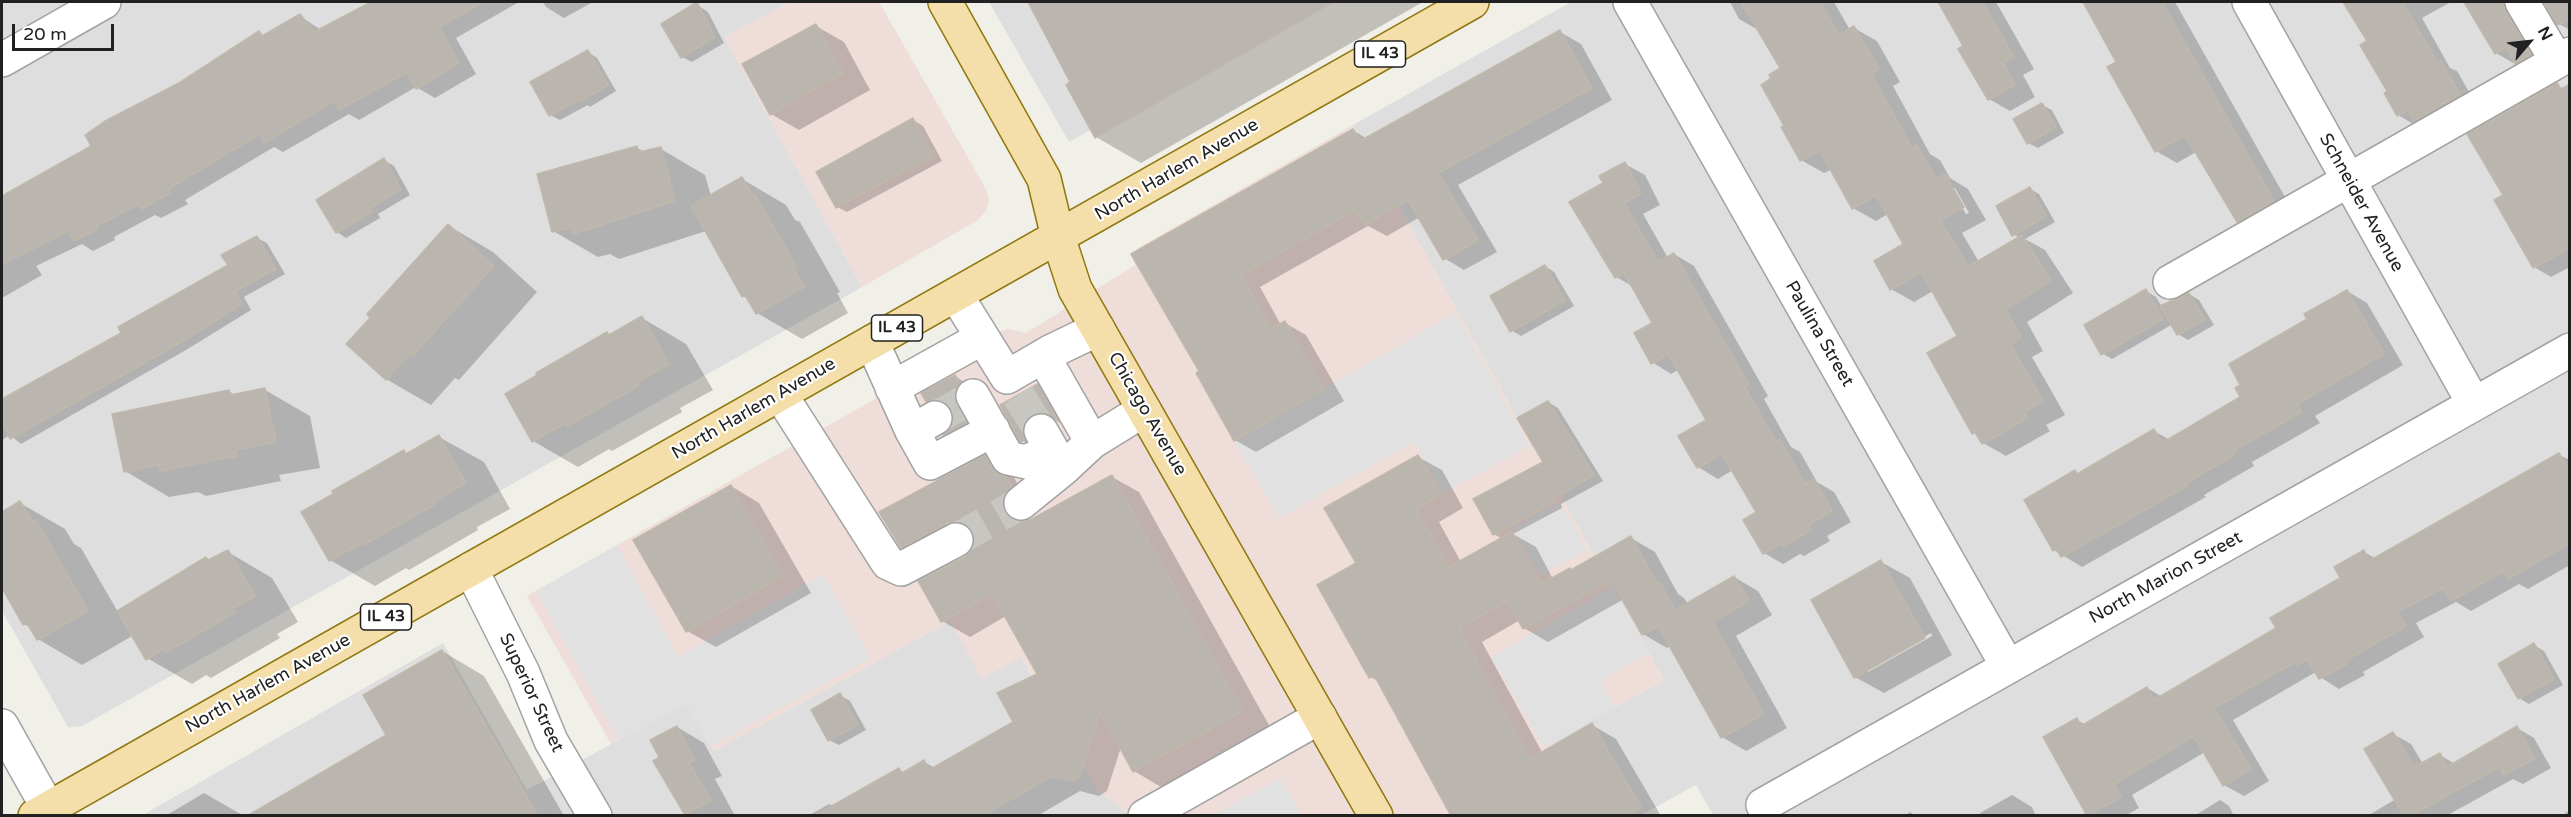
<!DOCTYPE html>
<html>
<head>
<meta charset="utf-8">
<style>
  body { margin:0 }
  #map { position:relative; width:2571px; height:817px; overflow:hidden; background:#f0efe8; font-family:"Varela Round",sans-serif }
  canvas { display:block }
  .frame { position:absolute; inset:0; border:3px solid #212121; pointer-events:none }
  .north { position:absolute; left:2499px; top:12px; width:60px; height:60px; -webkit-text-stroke:4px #fff; paint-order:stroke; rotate:62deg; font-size:16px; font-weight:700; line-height:24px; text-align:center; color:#212121 }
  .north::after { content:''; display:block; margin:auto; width:21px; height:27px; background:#212121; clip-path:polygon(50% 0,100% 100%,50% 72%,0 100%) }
  .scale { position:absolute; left:12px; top:24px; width:102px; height:27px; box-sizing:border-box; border:3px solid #212121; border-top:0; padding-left:8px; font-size:18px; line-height:21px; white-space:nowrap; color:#212121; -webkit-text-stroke:4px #fff; paint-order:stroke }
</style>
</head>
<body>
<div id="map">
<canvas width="2571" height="817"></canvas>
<div class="frame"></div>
<div class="north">N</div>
<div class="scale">20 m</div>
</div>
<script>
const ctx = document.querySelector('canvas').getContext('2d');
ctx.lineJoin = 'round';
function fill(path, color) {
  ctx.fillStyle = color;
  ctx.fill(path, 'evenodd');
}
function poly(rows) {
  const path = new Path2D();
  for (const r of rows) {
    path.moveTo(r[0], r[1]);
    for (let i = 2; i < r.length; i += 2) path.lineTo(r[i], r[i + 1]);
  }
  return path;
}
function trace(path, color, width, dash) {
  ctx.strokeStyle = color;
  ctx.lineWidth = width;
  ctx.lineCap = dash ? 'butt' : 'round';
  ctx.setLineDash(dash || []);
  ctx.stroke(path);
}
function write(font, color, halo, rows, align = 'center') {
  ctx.font = font + ' "Varela Round",sans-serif';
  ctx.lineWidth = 4.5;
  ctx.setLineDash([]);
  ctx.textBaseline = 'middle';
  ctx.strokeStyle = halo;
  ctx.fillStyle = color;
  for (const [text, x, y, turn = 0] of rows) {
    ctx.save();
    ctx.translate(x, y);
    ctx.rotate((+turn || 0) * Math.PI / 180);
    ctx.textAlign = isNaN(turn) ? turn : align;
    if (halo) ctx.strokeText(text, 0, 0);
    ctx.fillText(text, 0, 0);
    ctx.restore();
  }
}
fill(poly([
  [2,2,790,2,725,38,862,287,82,726,68,727,2,611],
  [989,2,1320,2,1069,142],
  [1571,2,2569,2,2569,815,1714,816,1696,785,1641,815,1594,815,1552,742,1664,680,1353,125],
  [950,621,1021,657,1098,790,1129,815,141,816,443,643,527,790,686,703,714,751]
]), '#dfdede');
fill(poly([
  [790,2,879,2,987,191,989,201,986,211,978,220,862,287,724,37],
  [1353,125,1664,680,1552,742,1594,815,1129,815,1098,790,1021,657,982,679,950,621,714,751,686,703,611,744,527,596,990,334,1009,329,1026,333,1135,265,1132,257,1138,248]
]), '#efddd9');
fill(poly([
  [1455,313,1529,446,1443,493,1414,442,1279,518,1234,441],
  [1559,502,1587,550,1540,576,1513,528],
  [617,545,678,657,823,574,871,658,712,746,686,703,618,740,536,591],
  [1612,588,1648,653,1600,681,1615,707,1544,747,1491,657],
  [1281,778,1301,815,1213,815]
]), '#e1e1e1');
fill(poly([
  [367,2,519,2,456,38,476,74,435,98,416,87,359,120,349,114,283,152,274,147,185,200,188,204,161,218,155,215,114,237,115,240,93,251,82,244,36,266,42,275,2,298,2,198,93,146,179,85,259,33,264,36,300,16,321,30,369,4],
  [543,2,593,2,564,18,546,7],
  [1029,2,1423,2,1141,163,1096,137,1072,83],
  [1730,2,1834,2,1850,30,1854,28,1877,41,1900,82,1893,86,1930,154,1940,160,1950,178,1968,189,1986,220,1962,233,1979,262,2020,238,2013,234,2030,189,2039,194,2055,222,2025,239,2045,250,2073,293,2027,322,2043,351,2032,357,2065,415,2046,425,2050,431,2006,456,1983,443,1979,437,1973,433,1959,336,1933,291,1914,302,1891,289,1905,245,1888,214,1876,221,1853,208,1831,170,1824,173,1801,160,1786,126,1782,69,1760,31,1739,19],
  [1951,188,1955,188,1969,213,1966,214],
  [1939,2,1996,2,2034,69,2023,75,2035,97,2010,111,1989,99,1965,47],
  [2084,2,2175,2,2294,213,2259,233,2238,221,2196,152,2177,163,2156,151,2118,63],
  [2345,2,2451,2,2422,18,2450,68,2457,71,2476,104,2415,125,2398,115,2369,42],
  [2465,2,2523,2,2547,64,2534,72,2516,61,2513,63,2496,53],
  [2545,2,2570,2,2570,30,2559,24],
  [699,6,708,12,724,43,692,62,682,57],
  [816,26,844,42,870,90,799,130,771,114],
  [1560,32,1581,44,1612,100,1458,185,1497,252,1464,270,1444,258,1420,217,1387,236,1368,226,1260,287,1281,325,1285,323,1306,335,1344,401,1256,452,1235,440,1201,372,1133,255,1353,130,1367,139],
  [588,52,597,58,616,91,590,107,588,105,560,120,550,115],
  [2557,85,2564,89,2570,86,2570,267,2551,277,2534,267,2505,195],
  [2042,105,2052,110,2064,133,2038,148,2028,143],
  [913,120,923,126,942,161,847,212,837,207],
  [637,148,645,152,661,149,705,175,711,196,742,179,786,205,795,220,800,222,840,292,837,293,848,313,802,339,757,313,750,300,743,296,706,231,619,259,610,254,598,257,553,231],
  [384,160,394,166,410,195,378,214,380,218,346,238,337,232],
  [1625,164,1645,175,1660,205,1643,214,1668,258,1674,254,1694,266,1768,396,1764,399,1791,447,1800,452,1817,482,1834,492,1851,522,1827,536,1830,541,1804,556,1800,554,1783,564,1764,553,1758,513,1733,470,1718,479,1698,467,1680,437,1708,421,1678,370,1671,374,1652,362,1654,324,1634,287,1616,277,1605,184],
  [449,226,493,252,537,292,459,380,455,378,431,405,386,379],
  [257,238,267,243,285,274,244,297,251,310,186,350,21,444,10,435,2,440,2,400,123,334,230,266],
  [1545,266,1554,272,1574,306,1521,336,1511,330],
  [2146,291,2156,297,2162,307,2189,294,2199,300,2214,325,2188,340,2178,334,2173,324,2112,359,2102,353],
  [2347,291,2367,303,2403,365,2315,416,2320,423,2252,462,2254,466,2204,495,2206,497,2082,567,2054,550,2075,472,2079,474,2154,431,2170,440,2242,398,2309,320],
  [642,318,686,344,713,390,680,408,682,412,612,451,609,449,578,467,533,441,539,376,607,334,611,336],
  [955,376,964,382,969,390,975,428,954,439,946,434,953,428,955,418,953,409,945,404,937,406,927,401],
  [1038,386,1047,392,1066,424,1052,417,1042,419,1031,446,1021,440,1002,406],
  [265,390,310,416,320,468,279,475,281,481,206,496,198,492,169,497,125,471,229,391,236,396],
  [1548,402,1558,408,1603,481,1561,504,1562,508,1513,534,1536,547,1553,579,1573,571,1631,538,1655,552,1678,594,1684,598,1688,604,1734,577,1758,591,1772,615,1736,636,1787,728,1746,751,1722,737,1671,645,1667,648,1643,634,1624,599,1548,642,1524,628,1520,620,1482,642,1543,754,1592,725,1616,739,1661,816,1451,816,1379,682,1371,677,1418,457,1442,470,1463,508,1439,522,1461,562,1502,539,1494,534,1545,463],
  [439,437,484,462,510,509,477,527,478,530,409,570,406,568,375,586,330,560,404,452,408,455],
  [2559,455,2570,460,2570,565,2528,589,2519,584,2471,611,2456,602,2416,623,2424,637,2363,672,2365,675,2339,689,2314,673,2233,720,2269,781,2244,796,2224,785,2205,752,2132,795,2139,808,2125,816,2088,814,2077,720,2086,725,2147,688,2162,697,2278,629,2342,578,2364,552,2375,558],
  [985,457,1012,473,1031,511,1029,522,1112,477,1139,492,1270,727,1161,787,1134,771,1121,747,1107,791,1099,796,1080,791,1037,816,808,816,829,804,834,806,899,770,905,773,924,762,935,768,1016,722,1039,674,1006,616,970,637,942,621,920,582,966,558,973,551,976,538,942,518,941,521,973,540,929,563,902,547],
  [731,486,759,503,811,593,716,647,687,631],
  [20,503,65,529,74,544,81,548,118,612,228,552,272,578,298,622,277,634,280,638,211,678,206,675,192,684,147,658,134,635,82,665,38,639,31,628,24,624,2,585,2,514],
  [1881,562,1910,578,1952,655,1884,693,1855,677],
  [1931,633,1932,636,1868,672,1868,668],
  [2534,645,2544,651,2563,685,2529,704,2519,698],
  [442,651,484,676,564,816,250,816,388,735],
  [840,695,850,701,866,730,839,745,829,740],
  [677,727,704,743,722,776,715,779,735,816,687,816,655,761,662,757],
  [2517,728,2534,738,2551,768,2523,784,2513,779,2446,816,2367,816,2396,799,2393,734,2411,744,2423,764,2440,755,2455,764],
  [204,793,244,816,165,816],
  [2012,795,2032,807,2036,816,1981,816,1980,813],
  [2220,800,2229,806,2234,816,2194,816],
  [2570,810,2570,816,2561,816],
  [1910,812,1916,816,1904,816]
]), '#0003');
const building = poly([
  [371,2,483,2,439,27,459,63,416,89,407,72,339,110,334,101,264,143,259,134,168,189,170,193,142,209,139,204,96,226,97,229,74,241,69,231,2,264,2,196,91,146,85,135,105,121,179,83,259,31,262,36,300,14,314,32,371,2],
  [697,2,715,37,681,58,661,24,697,2],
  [1028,2,1334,2,1095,138,1066,85,1070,82,1028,2],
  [1741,2,1820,2,1839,35,1854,26,1879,69,1871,73,1912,148,1917,145,1936,179,1945,174,1964,207,1940,220,1968,267,2022,235,2051,280,2006,309,2021,338,2010,344,2043,401,2024,412,2028,418,1982,444,1975,432,1972,434,1927,353,1957,336,1921,272,1890,290,1874,261,1903,244,1876,195,1852,209,1820,151,1800,161,1781,127,1784,126,1761,85,1771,78,1769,75,1780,68,1741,2],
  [1938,2,1982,2,2014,57,2003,62,2015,85,1988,100,1958,49,1963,46,1938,2],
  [2083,2,2162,2,2274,201,2237,222,2185,135,2155,152,2107,67,2116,62,2083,2],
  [2343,2,2402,2,2437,62,2440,60,2460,94,2414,121,2408,110,2397,116,2384,93,2387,91,2360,45,2367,41,2343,2],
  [2464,2,2503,2,2506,12,2531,54,2515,64,2506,47,2495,54,2464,2],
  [2544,2,2570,2,2570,19,2557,25,2544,2],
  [816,24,843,73,770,115,742,64,816,24],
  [1560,30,1592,88,1438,173,1478,240,1443,260,1408,200,1365,225,1356,210,1241,275,1271,329,1285,321,1324,389,1234,441,1196,373,1199,371,1131,254,1353,129,1360,141,1560,30],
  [588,50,608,85,579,102,578,100,549,116,530,82,588,50],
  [2557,83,2561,89,2570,84,2570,248,2533,268,2494,200,2503,195,2467,134,2557,83],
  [2042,103,2056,127,2027,144,2013,119,2042,103],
  [913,118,933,155,836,208,816,172,913,118],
  [637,146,639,152,661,147,675,201,573,234,573,227,552,232,537,174,637,146],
  [384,158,401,189,370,208,372,212,336,233,316,200,384,158],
  [1625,162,1641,193,1624,203,1658,262,1674,253,1749,385,1745,387,1776,442,1780,439,1805,484,1814,479,1832,511,1808,525,1811,530,1783,546,1781,543,1763,554,1743,520,1756,512,1722,454,1697,468,1678,436,1706,420,1668,354,1651,364,1634,333,1652,323,1624,273,1615,278,1569,202,1603,183,1599,176,1625,162],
  [742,177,753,196,755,195,796,266,793,268,804,287,756,314,745,295,742,297,691,206,742,177],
  [2030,187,2046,216,2012,236,1996,206,2030,187],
  [448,224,494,266,413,355,411,353,386,380,346,344,370,318,367,314,448,224],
  [257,236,276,269,235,291,242,304,176,345,10,439,2,422,2,399,121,333,118,327,228,265,221,255,257,236],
  [1545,265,1565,300,1510,332,1490,296,1545,265],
  [2146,289,2163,319,2101,355,2084,325,2146,289],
  [2347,290,2384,354,2297,404,2301,412,2233,451,2235,454,2185,484,2187,486,2061,557,2056,549,2053,551,2024,500,2075,470,2077,474,2154,429,2162,443,2240,397,2235,388,2240,385,2229,364,2307,319,2304,314,2347,290],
  [2189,293,2205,320,2177,335,2160,306,2189,293],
  [642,316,669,364,637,382,638,386,567,426,565,423,532,442,505,394,537,375,536,373,607,332,609,335,642,316],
  [955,375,960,384,954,396,967,423,943,435,951,427,954,418,952,409,944,402,935,399,926,402,921,393,955,375],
  [1038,384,1059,422,1050,415,1042,412,1032,415,1025,422,1022,432,1025,440,1020,442,1000,405,1038,384],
  [265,388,276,442,235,450,237,456,160,471,159,465,124,472,112,414,229,390,230,395,265,388],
  [1548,401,1594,475,1552,499,1554,502,1493,535,1473,499,1543,462,1517,418,1548,401],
  [439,435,466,483,433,502,435,504,363,545,362,543,329,561,301,512,333,494,332,491,404,450,406,454,439,435],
  [2559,453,2570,471,2570,543,2508,579,2503,571,2451,601,2443,588,2397,612,2406,626,2345,661,2347,664,2319,679,2307,659,2297,665,2295,662,2214,708,2251,769,2223,786,2194,736,2114,784,2121,797,2087,816,2043,737,2077,718,2081,726,2147,687,2154,700,2276,628,2270,618,2340,578,2334,567,2364,550,2369,561,2559,453],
  [985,455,992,468,997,473,1006,477,1012,487,1004,496,1002,505,1007,515,1015,521,1030,520,1112,475,1243,711,1133,772,1100,712,1080,776,1071,781,1052,776,982,816,814,816,899,768,902,773,924,760,929,770,1013,722,997,693,1037,674,992,594,941,622,918,581,965,557,971,550,975,540,973,532,966,525,957,521,947,523,901,548,879,512,985,455],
  [1418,455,1441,494,1416,509,1449,567,1512,532,1541,584,1570,568,1571,570,1631,536,1657,584,1660,582,1675,610,1734,576,1749,601,1713,622,1764,714,1721,738,1658,626,1642,635,1611,580,1523,629,1507,601,1459,628,1530,759,1592,723,1641,807,1625,816,1451,816,1374,675,1369,678,1317,585,1356,563,1324,508,1418,455],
  [731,485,783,576,686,632,633,540,731,485],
  [20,501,33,522,36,520,88,611,37,640,27,623,23,625,2,588,2,512,20,501],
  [228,550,255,596,233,608,236,612,165,653,163,649,146,660,117,611,206,557,208,560,228,550],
  [1881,560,1925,638,1854,678,1811,600,1881,560],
  [2534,643,2554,679,2518,699,2498,664,2534,643],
  [442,650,538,816,247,816,386,735,363,695,442,650],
  [840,693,858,724,828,741,811,710,840,693],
  [677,726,695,760,689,763,711,800,685,815,653,761,659,757,650,740,677,726],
  [2517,726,2535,758,2504,775,2499,767,2410,816,2404,816,2364,749,2393,732,2414,767,2440,753,2447,767,2517,726]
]);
fill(building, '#bab5ae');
trace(building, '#c1b8ac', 1.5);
trace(poly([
  [1018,395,1041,431],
  [935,418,968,400],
  [956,540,1021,503]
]), '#c7c6c0', 33, [33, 16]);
const minor = poly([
  [1630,2,2008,667],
  [2249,2,2474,404],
  [2522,2,2557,61],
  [2,60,104,2],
  [2170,282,2570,54],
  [956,295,1007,377,1050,352,1098,329],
  [872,342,912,431,935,418],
  [1043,356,1092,442],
  [892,388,982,338],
  [780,394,888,563,901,569,956,540],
  [973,396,1008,458,1026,462,1052,450],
  [912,431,930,463,993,430],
  [1041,431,1063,469,1092,442,1144,410],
  [1021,503,1063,469],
  [471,569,523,673,551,741,595,816],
  [2,726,48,808],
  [1763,805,2570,350],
  [1145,816,1320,717]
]);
const major = poly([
  [945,2,1044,179,1058,237,1075,289,1376,816],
  [35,816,1472,2]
]);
trace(minor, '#a2a2a2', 36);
trace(major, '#90770d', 36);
trace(minor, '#fff', 33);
trace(major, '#f4dea9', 33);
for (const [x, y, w] of [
  [1380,54,51],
  [897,328,51],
  [386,617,51]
]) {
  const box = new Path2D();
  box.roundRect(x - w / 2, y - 13, w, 26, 4.5);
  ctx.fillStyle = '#fff';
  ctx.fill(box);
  trace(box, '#212121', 1.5);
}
write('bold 16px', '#212121', null, [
  ["IL 43",1380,54],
  ["IL 43",897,328],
  ["IL 43",386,617]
]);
write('18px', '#212121', '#fff', [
  ["North Harlem Avenue",1177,170,-30],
  ["Schneider Avenue",2361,203,61],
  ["Paulina Street",1819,334,60],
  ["North Harlem Avenue",754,409,-30],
  ["Chicago Avenue",1147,414,60],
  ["North Marion Street",2166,578,-29],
  ["North Harlem Avenue",268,684,-29],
  ["Superior Street",531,693,65]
]);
</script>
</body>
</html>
